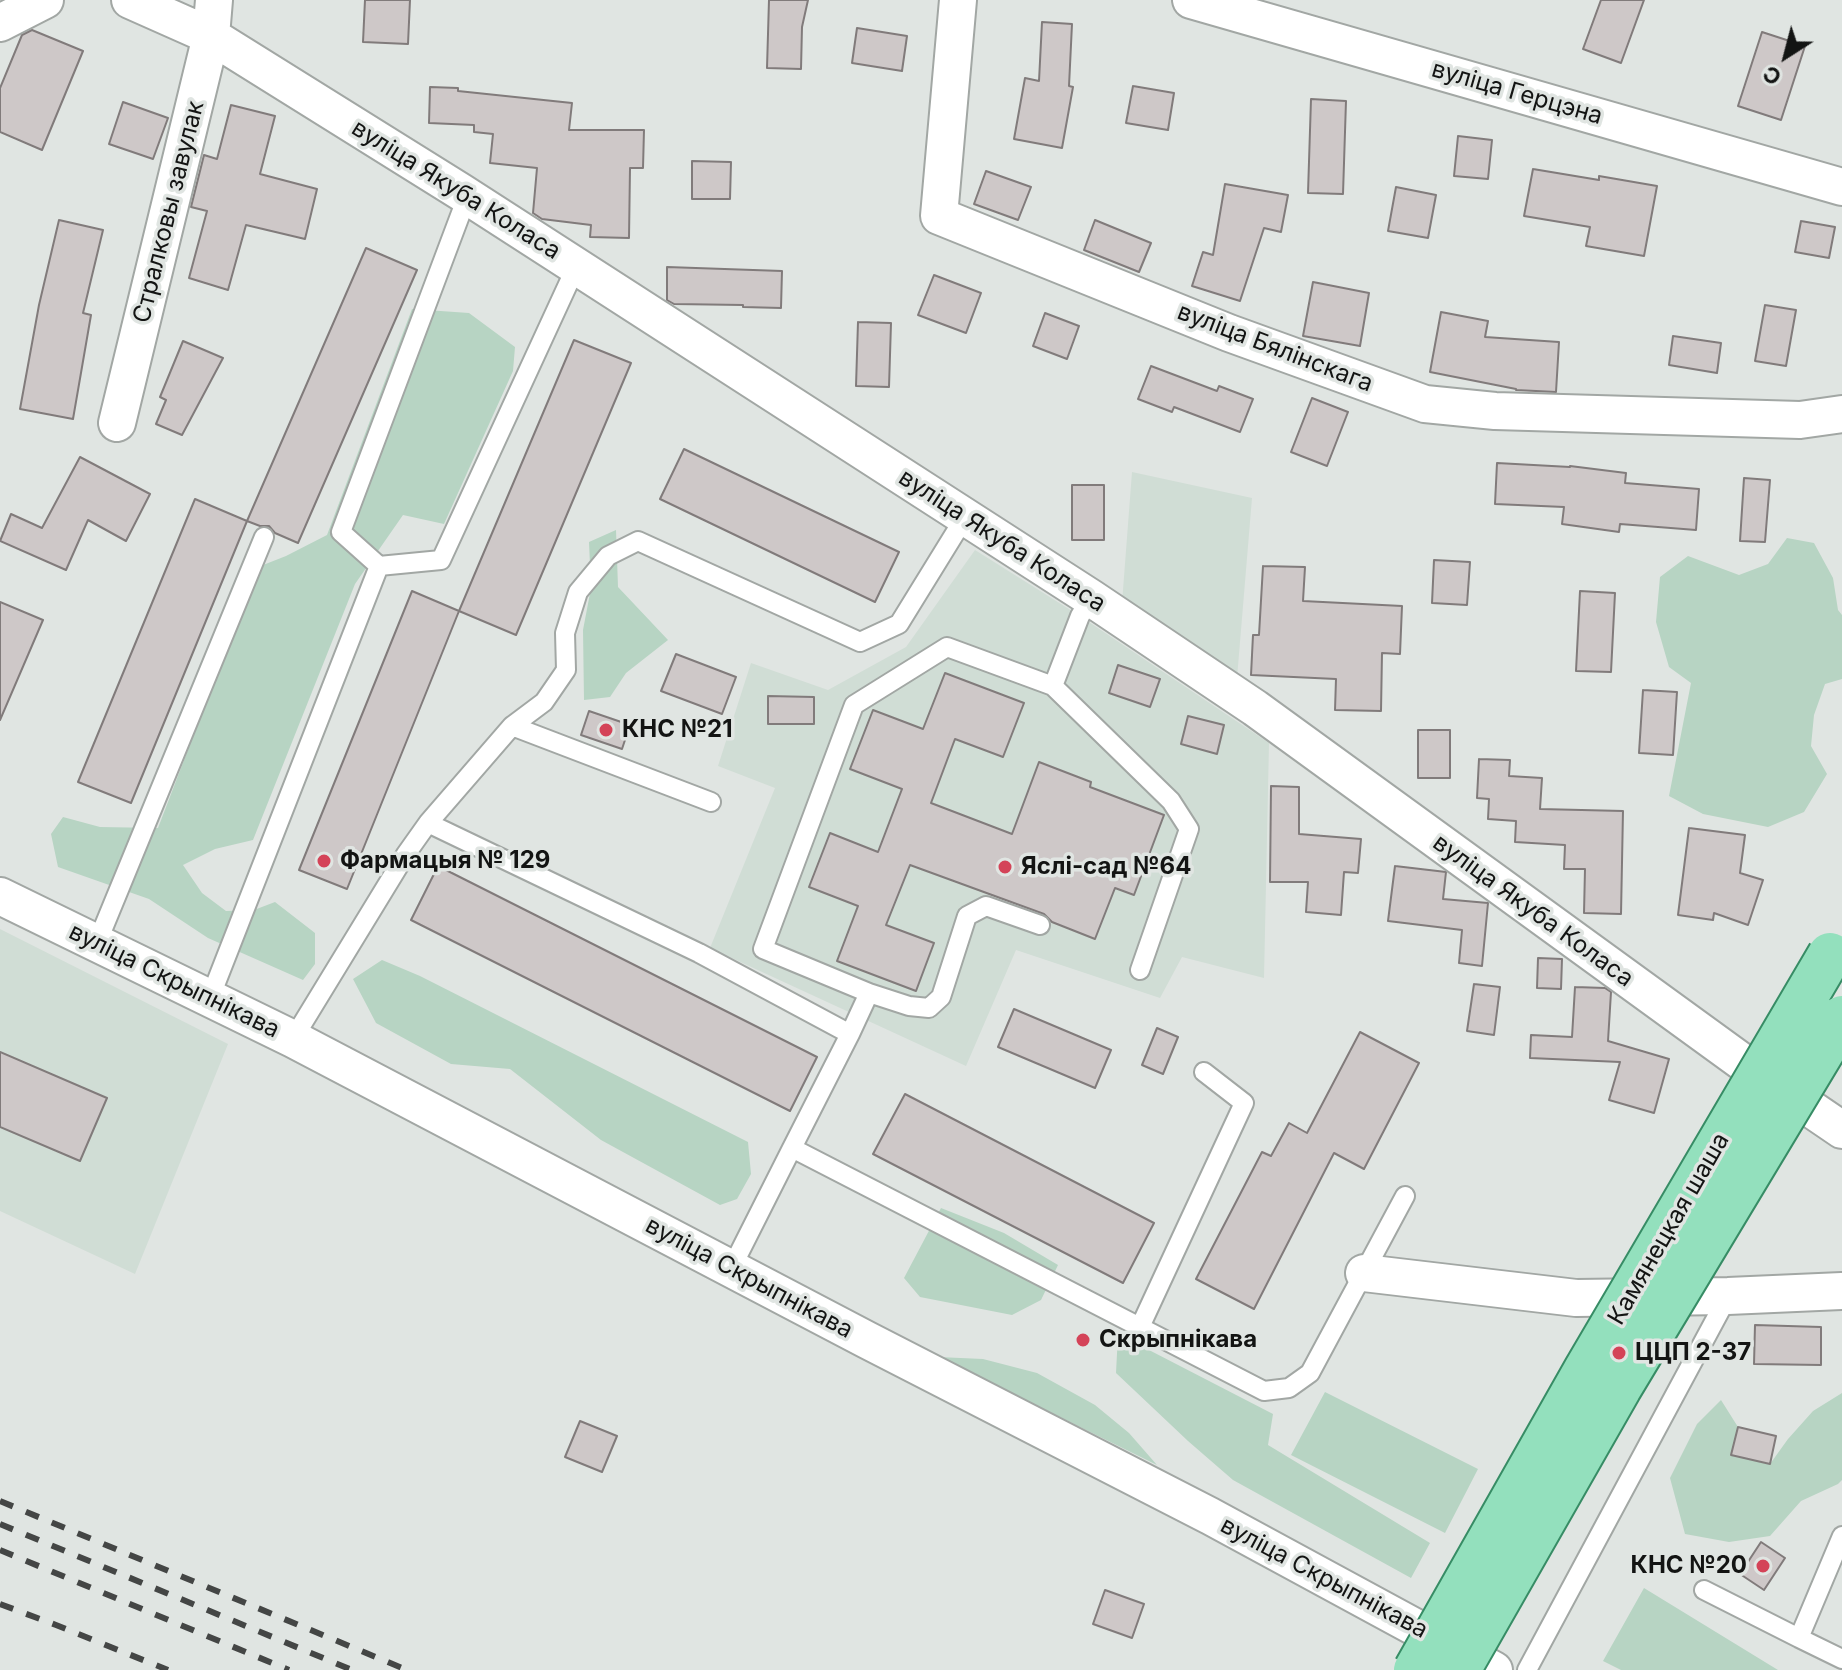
<!DOCTYPE html>
<html>
<head>
<meta charset="utf-8">
<style>
  body { margin:0 }
  #map { position:relative; width:1842px; height:1670px; overflow:hidden; background:#e0e5e2; font-family:Inter,sans-serif }
  canvas { display:block }
  .north { position:absolute; left:1746px; top:16px; width:80px; height:80px; -webkit-text-stroke:6px #e0e5e2; paint-order:stroke; rotate:216deg; font-size:22px; font-weight:700; line-height:32px; text-align:center; color:#131413 }
  .north::after { content:''; display:block; margin:auto; width:28px; height:36px; background:#131413; clip-path:polygon(50% 0,100% 100%,50% 72%,0 100%) }
</style>
</head>
<body>
<div id="map">
<canvas width="1842" height="1670"></canvas>
<div class="north">С</div>
</div>
<script>
const ctx = document.querySelector('canvas').getContext('2d');
ctx.lineJoin = 'round';
function fill(path, color) {
  ctx.fillStyle = color;
  ctx.fill(path, 'evenodd');
}
function poly(rows) {
  const path = new Path2D();
  for (const r of rows) {
    path.moveTo(r[0], r[1]);
    for (let i = 2; i < r.length; i += 2) path.lineTo(r[i], r[i + 1]);
  }
  return path;
}
function trace(path, color, width, dash) {
  ctx.strokeStyle = color;
  ctx.lineWidth = width;
  ctx.lineCap = dash ? 'butt' : 'round';
  ctx.setLineDash(dash || []);
  ctx.stroke(path);
}
function write(font, color, halo, rows, align = 'center') {
  ctx.font = font + ' Inter,sans-serif';
  ctx.lineWidth = 7;
  ctx.setLineDash([]);
  ctx.textBaseline = 'middle';
  ctx.strokeStyle = halo;
  ctx.fillStyle = color;
  for (const [text, x, y, turn = 0] of rows) {
    ctx.save();
    ctx.translate(x, y);
    ctx.rotate((+turn || 0) * Math.PI / 180);
    ctx.textAlign = isNaN(turn) ? turn : align;
    if (halo) ctx.strokeText(text, 0, 0);
    ctx.fillText(text, 0, 0);
    ctx.restore();
  }
}
fill(poly([
  [1132,472,1252,498,1237,678,1122,603],
  [975,550,1080,616,1269,743,1264,978,1182,957,1160,998,1016,950,966,1066,710,948,775,788,718,766,751,663,828,690,906,647],
  [0,929,228,1044,135,1274,0,1211]
]), '#d0ddd5');
fill(poly([
  [412,309,469,313,515,347,513,371,444,524,403,515,355,584,253,840,215,849,183,865,202,893,226,911,254,910,275,902,315,933,315,964,303,980,208,938,149,899,58,867,51,834,63,817,100,827,158,828,258,567,286,556,327,535],
  [616,530,618,587,668,640,626,673,610,697,584,700,583,630,591,588,589,542],
  [1787,538,1814,543,1833,578,1838,610,1842,615,1842,679,1825,684,1814,715,1811,746,1827,774,1804,812,1768,827,1703,814,1669,796,1691,683,1669,667,1656,622,1660,577,1688,556,1739,575,1768,564],
  [382,960,420,976,748,1142,751,1174,737,1199,720,1205,601,1140,510,1069,451,1064,376,1023,353,979],
  [941,1208,1004,1233,1058,1265,1041,1300,1012,1315,920,1297,904,1278],
  [1118,1334,1273,1414,1268,1445,1430,1543,1411,1578,1233,1480,1188,1441,1116,1373],
  [938,1357,983,1359,1037,1373,1095,1405,1129,1433,1157,1465],
  [1325,1392,1478,1469,1445,1533,1291,1455],
  [1842,1393,1842,1480,1838,1484,1801,1501,1770,1536,1729,1542,1685,1534,1670,1478,1697,1424,1721,1400,1738,1427,1732,1455,1770,1464,1788,1439,1813,1411],
  [1644,1588,1778,1670,1621,1670,1603,1661]
]), '#b7d4c3');
const building = poly([
  [365,0,410,0,408,44,363,42,365,0],
  [769,0,808,0,802,27,801,69,767,68,769,0],
  [1601,0,1644,0,1621,63,1583,49,1601,0],
  [1042,22,1072,24,1069,86,1073,87,1062,148,1014,139,1025,78,1039,81,1042,22],
  [857,28,907,36,902,71,852,63,857,28],
  [32,30,83,51,42,150,0,132,0,88,22,35,32,30],
  [1762,32,1805,46,1781,120,1738,106,1762,32],
  [1133,86,1174,93,1168,130,1126,123,1133,86],
  [430,87,458,88,458,91,572,103,569,130,644,130,643,168,630,168,629,238,590,237,591,225,542,219,533,213,537,168,490,163,493,134,474,132,474,125,429,123,430,87],
  [1311,99,1346,101,1343,194,1308,193,1311,99],
  [123,102,168,118,153,159,109,144,123,102],
  [231,105,275,116,260,174,317,189,305,239,246,225,228,290,189,278,207,211,191,207,204,155,217,159,231,105],
  [1458,136,1492,140,1488,179,1454,176,1458,136],
  [692,161,731,162,730,199,692,199,692,161],
  [1533,169,1599,180,1599,176,1657,186,1644,256,1586,246,1590,227,1524,216,1533,169],
  [986,171,1031,187,1018,220,974,204,986,171],
  [1225,184,1288,195,1281,232,1264,228,1240,301,1192,286,1203,252,1213,255,1225,184],
  [1396,187,1436,195,1428,238,1388,231,1396,187],
  [59,220,103,230,83,313,91,315,73,419,20,409,39,305,59,220],
  [1095,220,1151,243,1139,272,1084,250,1095,220],
  [1801,221,1835,227,1829,258,1795,252,1801,221],
  [366,248,417,270,298,543,275,533,269,526,260,526,247,521,366,248],
  [667,267,782,271,781,308,743,307,743,305,674,304,667,300,667,267],
  [934,275,981,293,966,333,918,315,934,275],
  [1313,282,1369,293,1360,346,1303,336,1313,282],
  [1765,305,1796,310,1786,366,1755,361,1765,305],
  [1441,312,1488,321,1485,337,1559,342,1556,392,1516,390,1516,389,1430,372,1441,312],
  [1045,313,1079,326,1067,359,1033,346,1045,313],
  [858,322,891,323,889,387,856,386,858,322],
  [1673,336,1721,343,1717,373,1669,365,1673,336],
  [574,340,631,363,516,635,459,611,574,340],
  [183,341,223,358,182,435,156,424,166,400,160,397,183,341],
  [1151,366,1217,391,1219,386,1253,399,1240,432,1174,407,1172,412,1138,399,1151,366],
  [1312,398,1348,412,1327,466,1291,452,1312,398],
  [684,449,899,552,875,602,660,499,684,449],
  [80,457,150,494,126,541,88,520,66,570,0,541,11,514,42,528,80,457],
  [1497,463,1570,467,1570,466,1626,473,1625,483,1699,489,1696,530,1620,524,1619,532,1562,524,1564,507,1495,504,1497,463],
  [1744,478,1770,480,1765,542,1740,541,1744,478],
  [1072,485,1104,485,1104,540,1072,540,1072,485],
  [195,499,247,521,131,803,78,782,195,499],
  [1434,560,1470,562,1467,605,1432,603,1434,560],
  [1263,566,1305,567,1303,601,1402,606,1400,654,1382,653,1381,711,1335,710,1336,679,1251,675,1253,635,1259,635,1263,566],
  [412,591,459,611,347,889,299,870,412,591],
  [1580,591,1615,593,1611,672,1576,671,1580,591],
  [0,602,43,620,0,720,0,602],
  [676,654,736,677,722,714,661,691,676,654],
  [1118,665,1160,679,1150,707,1109,693,1118,665],
  [945,673,1024,703,1003,757,955,739,931,803,1012,834,1039,762,1091,782,1090,787,1164,815,1134,895,1115,888,1095,939,1052,922,1044,914,910,865,886,925,934,943,916,991,837,961,858,906,809,887,830,833,878,852,902,789,850,769,873,710,923,729,945,673],
  [1643,690,1677,692,1673,755,1639,753,1643,690],
  [768,696,814,697,814,724,768,724,768,696],
  [589,711,630,725,622,749,581,735,589,711],
  [1188,716,1224,725,1217,754,1181,744,1188,716],
  [1418,730,1450,730,1450,778,1418,778,1418,730],
  [1479,759,1510,760,1509,776,1542,778,1540,809,1623,811,1621,914,1584,913,1585,869,1564,869,1565,845,1515,842,1516,821,1488,819,1489,799,1477,798,1479,759],
  [1271,786,1299,787,1299,834,1361,839,1358,873,1344,872,1341,915,1306,912,1308,882,1270,882,1271,786],
  [1689,828,1745,835,1740,873,1763,880,1748,925,1714,913,1713,920,1678,915,1689,828],
  [438,866,817,1057,790,1111,411,920,438,866],
  [1395,866,1446,872,1443,899,1488,903,1482,966,1459,963,1462,930,1388,921,1395,866],
  [1538,958,1562,959,1561,989,1537,988,1538,958],
  [1474,984,1500,987,1494,1035,1467,1031,1474,984],
  [1575,987,1605,988,1611,992,1608,1041,1669,1059,1654,1113,1609,1100,1620,1062,1530,1058,1531,1035,1572,1037,1575,987],
  [1014,1009,1111,1050,1095,1088,998,1047,1014,1009],
  [1157,1028,1178,1037,1163,1074,1142,1065,1157,1028],
  [1360,1032,1419,1063,1364,1169,1334,1153,1254,1309,1196,1279,1262,1152,1271,1156,1289,1123,1307,1133,1360,1032],
  [0,1052,107,1098,80,1161,0,1127,0,1052],
  [905,1094,1154,1223,1123,1283,873,1154,905,1094],
  [1755,1325,1821,1327,1821,1365,1754,1364,1755,1325],
  [580,1421,617,1436,602,1472,565,1457,580,1421],
  [1738,1427,1776,1436,1770,1464,1731,1455,1738,1427],
  [1761,1542,1785,1558,1764,1590,1740,1574,1761,1542],
  [1105,1590,1144,1604,1132,1638,1093,1624,1105,1590]
]);
fill(building, '#cec8c8');
trace(building, '#817b7b', 2);
const lane = poly([
  [467,197,341,532,379,566,441,560,576,267],
  [1091,598,1080,616,1053,686,1171,801,1189,829,1140,970],
  [512,726,544,702,566,670,565,633,578,592,608,556,638,541,860,642,899,624,965,517],
  [428,823,512,726,711,802],
  [97,943,264,537],
  [869,993,763,949,854,705,947,647,1053,686],
  [210,998,379,566],
  [850,1034,869,993,909,1006,929,1008,941,997,967,916,986,906,1040,925],
  [293,1039,406,854,428,823,699,953,850,1034,792,1148],
  [731,1269,792,1148,1264,1391,1289,1388,1310,1373,1405,1196],
  [1140,1327,1244,1103,1204,1072],
  [1842,1536,1799,1638,1842,1659],
  [1704,1590,1799,1638],
  [1527,1670,1728,1296]
]);
const street = poly([
  [130,0,211,36,461,192,1091,598,1255,708,1745,1064,1842,1130],
  [958,0,939,216,1229,333,1425,404,1495,411,1800,420,1842,414],
  [1191,0,1842,187],
  [0,23,45,0],
  [117,423,211,36,214,0],
  [0,896,293,1039,867,1340,1210,1516,1494,1670],
  [1364,1273,1576,1298,1728,1296,1842,1291]
]);
trace(lane, '#a2a7a4', 22);
trace(street, '#a2a7a4', 40);
trace(lane, '#fff', 18);
trace(street, '#fff', 36);
trace(poly([
  [0,1501,407,1670],
  [0,1524,352,1670],
  [0,1550,289,1670],
  [0,1604,56,1625,168,1670]
]), '#444645', 6, [14, 14]);
const primaryBridge = poly([
  [1416,1670,1586,1370,1830,955],
  [1458,1670,1619,1388,1842,1018]
]);
trace(primaryBridge, '#378c65', 48, []);
trace(primaryBridge, '#93e0bd', 44);
for (const [x, y, r, color] of [
  [606,730,8,"#d44358"],
  [324,861,8,"#d44358"],
  [1005,867,8,"#d44358"],
  [1083,1340,8,"#d44358"],
  [1619,1353,8,"#d44358"],
  [1763,1566,8,"#d44358"]
]) {
  const dot = new Path2D();
  dot.arc(x, y, r, 0, 2 * Math.PI);
  ctx.fillStyle = color;
  ctx.fill(dot);
  trace(dot, '#e0e5e2', 3);
}
write('24px', '#131413', '#e0e5e2', [
  ["вуліца Герцэна",1517,93,16],
  ["вуліца Якуба Коласа",456,190,32],
  ["Стралковы завулак",169,212,-76],
  ["вуліца Бялінскага",1275,348,21],
  ["вуліца Якуба Коласа",1002,541,33],
  ["вуліца Якуба Коласа",1533,911,36],
  ["вуліца Скрыпнікава",174,981,26],
  ["Камянецкая шаша",1669,1229,-60],
  ["вуліца Скрыпнікава",749,1278,28],
  ["вуліца Скрыпнікава",1324,1578,28]
]);
write('bold 24px', '#131413', '#e0e5e2', [
  ["КНС №21",622,730],
  ["Фармацыя № 129",340,861],
  ["Яслі-сад №64",1021,867],
  ["Скрыпнікава",1099,1340],
  ["ЦЦП 2-37",1635,1353],
  ["КНС №20",1747,1566,"right"]
], 'left');
</script>
</body>
</html>
